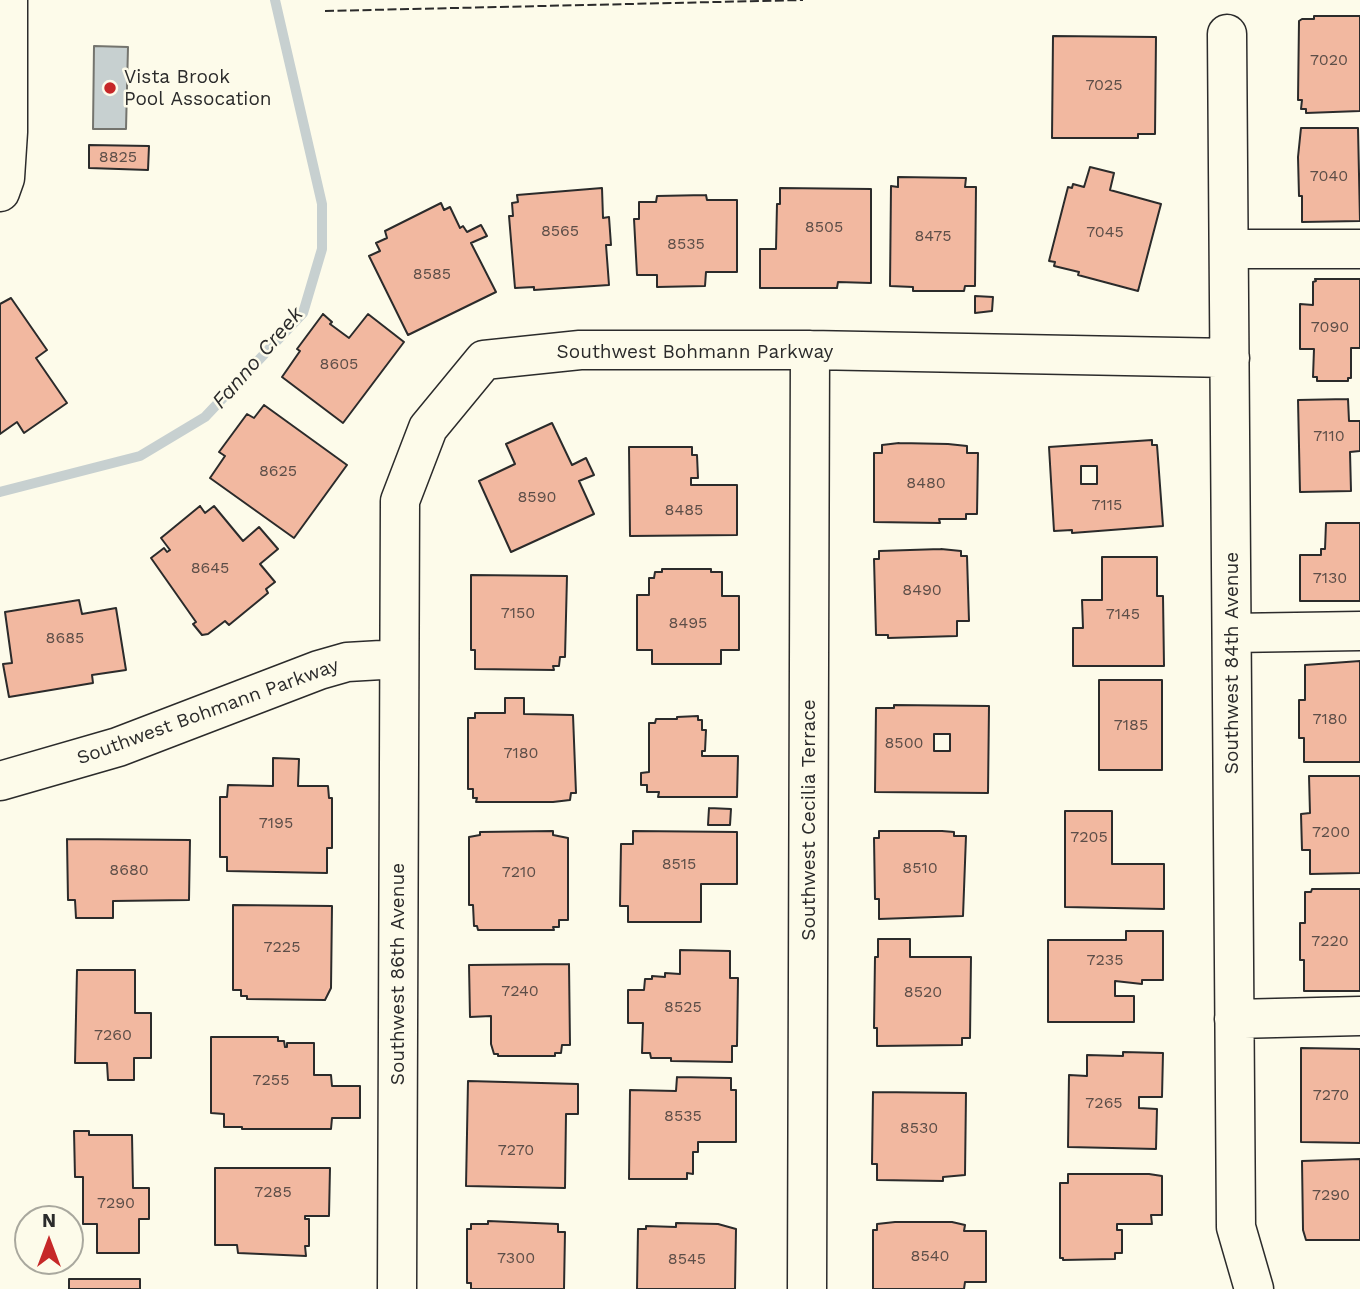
<!DOCTYPE html>
<html>
<head>
<meta charset="utf-8">
<style>
  body { margin:0 }
  #map { position:relative; width:1360px; height:1289px; overflow:hidden; background:#fdfbea; font-family:"Work Sans",sans-serif }
  canvas { display:block }
  .north { position:absolute; left:14px; top:1205px; width:70px; height:70px; box-sizing:border-box; background:#fdfbea; border:2px solid #a9a89e; border-radius:50%; rotate:0deg; font-size:19px; font-weight:700; line-height:28px; text-align:center; color:#2b2b2b }
  .north::after { content:''; display:block; margin:auto; width:24px; height:32px; background:#c62828; clip-path:polygon(50% 0,100% 100%,50% 72%,0 100%) }
</style>
</head>
<body>
<div id="map">
<canvas width="1360" height="1289"></canvas>
<div class="north">N</div>
</div>
<script>
const ctx = document.querySelector('canvas').getContext('2d');
ctx.lineJoin = 'round';
function fill(path, color) {
  ctx.fillStyle = color;
  ctx.fill(path, 'evenodd');
}
function poly(rows) {
  const path = new Path2D();
  for (const r of rows) {
    path.moveTo(r[0], r[1]);
    for (let i = 2; i < r.length; i += 2) path.lineTo(r[i], r[i + 1]);
  }
  return path;
}
function trace(path, color, width, dash) {
  ctx.strokeStyle = color;
  ctx.lineWidth = width;
  ctx.lineCap = dash ? 'butt' : 'round';
  ctx.setLineDash(dash || []);
  ctx.stroke(path);
}
function write(font, color, halo, rows, align = 'center') {
  ctx.font = font + ' "Work Sans",sans-serif';
  ctx.lineWidth = 5;
  ctx.setLineDash([]);
  ctx.textBaseline = 'middle';
  ctx.strokeStyle = halo;
  ctx.fillStyle = color;
  for (const [text, x, y, turn = 0] of rows) {
    ctx.save();
    ctx.translate(x, y);
    ctx.rotate((+turn || 0) * Math.PI / 180);
    ctx.textAlign = isNaN(turn) ? turn : align;
    if (halo) ctx.strokeText(text, 0, 0);
    ctx.fillText(text, 0, 0);
    ctx.restore();
  }
}
const water = poly([
  [94,46,128,47,126,129,93,129,94,46]
]);
fill(water, '#c7d0d0');
trace(water, '#74746e', 2);
trace(poly([
  [0,492,140,456,205,417,303,313,322,249,322,204,275,0]
]), '#c7d0d0', 10);
const building = poly([
  [1314,16,1360,16,1360,111,1306,113,1306,109,1301,109,1302,100,1298,100,1299,21,1302,19,1314,19,1314,16],
  [1053,36,1156,37,1155,134,1138,134,1138,138,1052,138,1053,36],
  [1301,128,1358,128,1360,221,1302,222,1302,196,1299,196,1298,157,1301,128],
  [89,145,149,146,148,170,89,168,89,145],
  [1090,167,1114,173,1110,190,1161,204,1138,291,1078,275,1079,272,1054,266,1055,262,1049,261,1068,187,1072,188,1073,184,1084,187,1090,167],
  [898,177,966,178,965,187,976,187,975,286,965,286,964,291,913,291,913,287,890,286,891,186,898,187,898,177],
  [602,188,603,218,609,217,611,245,606,245,609,285,534,290,534,287,515,288,509,216,513,216,512,203,518,202,517,195,602,188],
  [780,188,871,189,871,283,838,282,837,288,760,288,760,249,776,249,777,204,780,204,780,188],
  [706,195,707,200,737,200,737,272,706,272,705,286,657,287,657,275,637,275,634,219,639,219,639,202,656,202,657,196,706,195],
  [441,203,444,210,450,207,460,228,463,226,467,232,481,225,487,236,471,243,496,292,408,335,369,256,380,251,376,243,387,238,385,231,441,203],
  [1315,279,1360,279,1360,348,1351,348,1351,378,1348,378,1348,381,1317,381,1317,377,1313,377,1314,349,1300,349,1300,304,1313,305,1313,282,1316,281,1315,279],
  [975,296,993,297,992,311,975,313,975,296],
  [11,298,47,350,36,358,67,403,24,433,17,422,0,434,0,304,11,298],
  [323,314,332,322,330,324,349,338,368,314,404,342,343,423,282,377,300,351,297,349,323,314],
  [1348,399,1349,421,1360,421,1360,451,1350,452,1351,491,1300,492,1298,400,1348,399],
  [264,405,347,465,294,538,210,478,225,456,219,452,247,414,254,418,264,405],
  [552,423,572,465,586,458,594,475,579,481,594,514,511,552,479,481,515,464,506,444,552,423],
  [1152,440,1152,445,1157,445,1163,526,1072,533,1072,530,1054,531,1049,447,1152,440],
  [1081,466,1097,466,1097,484,1081,484,1081,466],
  [899,443,948,444,967,446,967,453,978,453,977,514,966,514,966,519,939,519,940,523,874,522,874,453,882,453,882,445,899,443],
  [629,447,692,447,692,455,697,455,698,478,691,478,691,485,737,485,737,535,630,536,629,447],
  [200,506,205,513,214,506,243,541,259,527,278,549,260,564,275,582,266,589,268,593,229,625,225,621,208,634,202,635,193,624,196,622,151,558,164,548,167,552,170,550,161,538,200,506],
  [1326,523,1360,523,1360,601,1300,601,1300,555,1321,555,1321,549,1325,549,1326,523],
  [941,549,961,551,961,556,967,556,969,621,957,621,957,636,888,638,888,635,876,635,874,559,879,559,879,551,941,549],
  [1102,557,1157,557,1157,596,1163,596,1164,666,1073,666,1073,628,1083,628,1082,600,1102,600,1102,557],
  [662,569,711,569,711,572,722,572,722,596,739,596,739,650,721,650,721,664,652,664,652,650,637,650,637,595,649,595,649,578,654,578,655,572,662,572,662,569],
  [471,575,567,576,565,657,560,657,559,666,553,666,554,670,475,669,475,650,471,650,471,575],
  [79,600,82,614,116,608,126,670,92,675,93,683,9,697,3,664,12,663,5,612,79,600],
  [1360,661,1360,762,1304,762,1304,738,1299,738,1299,700,1305,700,1305,665,1360,661],
  [1099,680,1162,680,1162,770,1099,770,1099,680],
  [505,698,524,698,524,714,573,715,576,793,571,793,570,800,553,802,476,802,477,798,473,798,473,789,468,789,468,718,475,718,475,713,505,713,505,698],
  [894,705,989,706,988,793,875,792,876,708,894,708,894,705],
  [934,734,950,734,950,751,934,751,934,734],
  [698,716,698,720,702,720,702,730,706,730,705,751,702,751,702,756,738,756,737,797,658,797,659,792,647,792,647,785,641,785,641,773,649,772,649,723,655,723,656,719,677,719,677,717,698,716],
  [273,758,299,759,298,786,328,786,329,798,332,798,332,848,327,848,327,873,227,871,227,857,220,857,220,797,227,797,228,785,273,786,273,758],
  [1309,776,1360,776,1360,873,1310,874,1310,850,1302,850,1301,814,1310,813,1309,776],
  [709,808,731,809,730,825,708,825,709,808],
  [1065,811,1112,811,1112,864,1164,864,1164,909,1065,907,1065,811],
  [553,831,553,835,568,838,568,920,559,920,559,927,553,927,554,930,478,930,477,926,474,926,473,905,469,905,469,837,480,835,480,832,553,831],
  [633,831,737,832,737,884,701,884,701,922,628,922,628,906,620,906,621,844,633,844,633,831],
  [879,831,942,831,954,832,954,836,966,836,963,916,879,919,879,899,875,899,874,838,879,838,879,831],
  [67,839,190,840,189,900,113,901,113,918,76,918,75,900,68,900,67,839],
  [1312,889,1360,889,1360,991,1304,991,1304,960,1300,960,1300,923,1305,923,1305,892,1311,892,1312,889],
  [233,905,332,906,331,988,325,1000,247,999,247,996,241,996,241,990,233,990,233,905],
  [1126,931,1163,931,1163,980,1142,980,1142,984,1115,981,1115,996,1134,996,1134,1022,1048,1022,1048,940,1126,940,1126,931],
  [878,939,910,939,910,957,971,957,970,1038,962,1038,962,1045,877,1046,877,1028,874,1028,875,957,878,957,878,939],
  [680,950,730,951,730,978,738,978,737,1046,732,1046,732,1062,671,1061,671,1058,651,1058,650,1053,642,1053,643,1023,628,1023,628,990,644,990,645,979,652,979,652,976,665,977,665,973,680,974,680,950],
  [569,964,570,1045,562,1045,561,1053,555,1053,555,1056,498,1056,498,1054,494,1054,491,1044,491,1016,470,1017,469,965,569,964],
  [77,970,135,970,135,1013,151,1013,151,1058,134,1058,134,1080,108,1080,107,1063,75,1063,77,970],
  [211,1037,278,1037,278,1041,284,1041,285,1047,287,1047,287,1043,314,1043,314,1075,331,1075,332,1086,360,1086,360,1118,332,1118,331,1129,242,1129,242,1127,224,1127,224,1114,211,1113,211,1037],
  [1301,1048,1360,1049,1360,1143,1301,1142,1301,1048],
  [1123,1052,1163,1053,1162,1097,1139,1097,1139,1108,1157,1109,1156,1149,1068,1147,1069,1075,1087,1076,1087,1055,1123,1056,1123,1052],
  [677,1077,731,1078,731,1090,736,1090,736,1142,698,1142,698,1152,693,1152,693,1174,687,1173,687,1179,629,1179,630,1090,676,1091,677,1077],
  [468,1081,578,1084,578,1114,566,1114,565,1188,466,1186,468,1081],
  [873,1092,966,1093,965,1175,943,1177,943,1181,877,1180,877,1164,872,1164,873,1092],
  [74,1131,89,1131,89,1135,132,1135,133,1188,149,1188,149,1219,139,1219,139,1253,97,1253,97,1224,83,1224,83,1177,75,1177,74,1131],
  [1360,1159,1360,1240,1306,1240,1303,1230,1302,1161,1360,1159],
  [215,1168,330,1168,329,1216,305,1216,305,1219,309,1219,309,1246,305,1246,306,1256,238,1253,237,1245,215,1245,215,1168],
  [1068,1174,1149,1174,1162,1176,1162,1215,1151,1215,1152,1224,1117,1224,1117,1230,1122,1230,1122,1253,1115,1253,1115,1259,1063,1260,1063,1258,1060,1258,1060,1183,1068,1183,1068,1174],
  [488,1221,558,1224,558,1232,565,1232,564,1289,471,1289,471,1283,467,1283,467,1229,471,1229,471,1224,488,1224,488,1221],
  [895,1222,952,1222,965,1225,964,1231,986,1231,986,1282,965,1282,964,1289,873,1289,873,1230,877,1230,877,1224,895,1222],
  [676,1223,718,1224,736,1229,735,1289,637,1289,638,1229,646,1229,646,1226,676,1227,676,1223],
  [69,1279,140,1279,140,1289,69,1289,69,1279]
]);
fill(building, '#f2b8a0');
trace(building, '#2b2b2b', 2);
const minor = poly([
  [1227,34,1236,1227,1254,1289],
  [0,192,5,178,8,132,8,0],
  [1229,249,1360,249],
  [1232,633,1360,631],
  [0,781,118,747,319,670,347,662,399,659],
  [1234,1019,1360,1016],
  [397,1289,400,501,428,428,484,360,580,350,810,350,1230,358],
  [807,1289,810,350]
]);
trace(minor, '#2b2b2b', 41);
trace(minor, '#fdfbea', 38);
trace(poly([
  [325,11,803,0]
]), '#2b2b2b', 2, [9, 3.5]);
for (const [x, y, r, color] of [
  [110,88,7,"#c62828"]
]) {
  const dot = new Path2D();
  dot.arc(x, y, r, 0, 2 * Math.PI);
  ctx.fillStyle = color;
  ctx.fill(dot);
  trace(dot, '#fdfbea', 2.5);
}
write('16px', '#5d4e48', null, [
  ["7020",1329,60],
  ["7025",1104,85],
  ["8825",118,157],
  ["7040",1329,176],
  ["8505",824,227],
  ["8565",560,231],
  ["7045",1105,232],
  ["8475",933,236],
  ["8535",686,244],
  ["8585",432,274],
  ["7090",1330,327],
  ["8605",339,364],
  ["7110",1329,436],
  ["8625",278,471],
  ["8480",926,483],
  ["8590",537,497],
  ["7115",1107,505],
  ["8485",684,510],
  ["8645",210,568],
  ["7130",1330,578],
  ["8490",922,590],
  ["7150",518,613],
  ["7145",1123,614],
  ["8495",688,623],
  ["8685",65,638],
  ["7180",1330,719],
  ["7185",1131,725],
  ["8500",904,743],
  ["7180",521,753],
  ["7195",276,823],
  ["7200",1331,832],
  ["7205",1089,837],
  ["8515",679,864],
  ["8510",920,868],
  ["8680",129,870],
  ["7210",519,872],
  ["7220",1330,941],
  ["7225",282,947],
  ["7235",1105,960],
  ["7240",520,991],
  ["8520",923,992],
  ["8525",683,1007],
  ["7260",113,1035],
  ["7255",271,1080],
  ["7270",1331,1095],
  ["7265",1104,1103],
  ["8535",683,1116],
  ["8530",919,1128],
  ["7270",516,1150],
  ["7285",273,1192],
  ["7290",1331,1195],
  ["7290",116,1203],
  ["8540",930,1256],
  ["7300",516,1258],
  ["8545",687,1259]
]);
write('19px', '#2b2b2b', '#fdfbea', [
  ["Vista Brook",124,77],
  ["Pool Assocation",124,99]
], 'left');
write('19px', '#2b2b2b', '#fdfbea', [
  ["Southwest Bohmann Parkway",695,352],
  ["Southwest 84th Avenue",1232,663,-90],
  ["Southwest Bohmann Parkway",208,712,-20],
  ["Southwest Cecilia Terrace",809,820,-90],
  ["Southwest 86th Avenue",398,974,-90]
]);
write('italic 21px', '#2b2b2b', '#fdfbea', [
  ["Fanno Creek",258,358,-49]
]);
</script>
</body>
</html>
